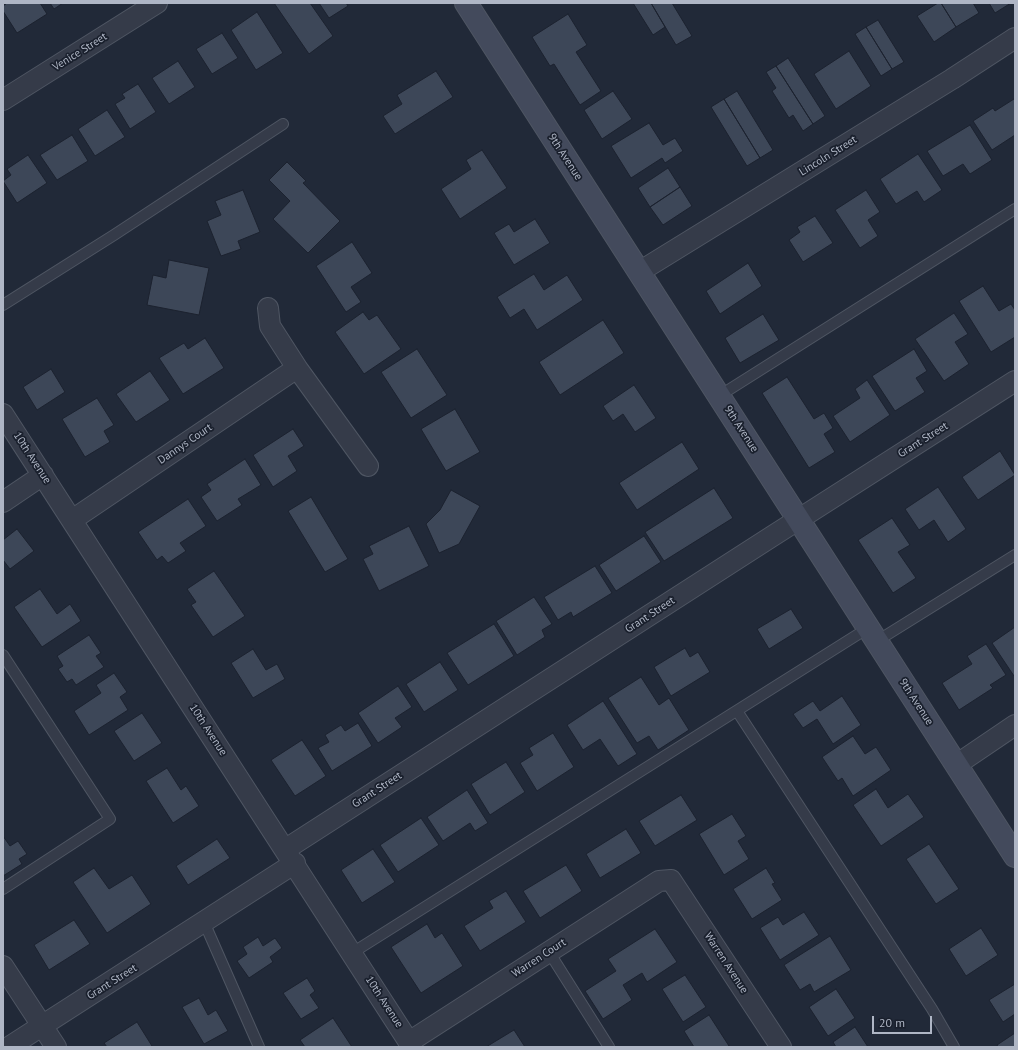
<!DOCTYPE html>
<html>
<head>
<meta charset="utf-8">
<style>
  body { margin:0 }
  #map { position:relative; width:1018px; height:1050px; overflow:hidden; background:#212938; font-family:"PT Sans",sans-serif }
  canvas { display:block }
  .frame { position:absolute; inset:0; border:4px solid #afb6c5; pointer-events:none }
  .scale { position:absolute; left:872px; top:1016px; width:60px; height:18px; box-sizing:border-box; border:2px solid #afb6c5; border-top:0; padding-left:5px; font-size:12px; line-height:14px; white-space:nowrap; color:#afb6c5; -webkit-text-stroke:3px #1a202d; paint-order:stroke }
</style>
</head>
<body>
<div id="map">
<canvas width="1018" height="1050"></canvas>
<div class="frame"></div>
<div class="scale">20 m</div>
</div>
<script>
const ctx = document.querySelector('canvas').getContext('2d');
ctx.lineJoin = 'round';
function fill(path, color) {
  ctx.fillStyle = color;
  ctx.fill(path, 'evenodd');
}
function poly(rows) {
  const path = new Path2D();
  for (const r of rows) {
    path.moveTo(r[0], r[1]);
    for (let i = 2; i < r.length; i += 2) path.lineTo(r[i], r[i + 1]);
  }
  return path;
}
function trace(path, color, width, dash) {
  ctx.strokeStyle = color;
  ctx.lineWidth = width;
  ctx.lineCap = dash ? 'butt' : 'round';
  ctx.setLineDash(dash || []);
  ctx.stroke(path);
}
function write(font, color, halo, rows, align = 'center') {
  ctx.font = font + ' "PT Sans",sans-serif';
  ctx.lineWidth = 3.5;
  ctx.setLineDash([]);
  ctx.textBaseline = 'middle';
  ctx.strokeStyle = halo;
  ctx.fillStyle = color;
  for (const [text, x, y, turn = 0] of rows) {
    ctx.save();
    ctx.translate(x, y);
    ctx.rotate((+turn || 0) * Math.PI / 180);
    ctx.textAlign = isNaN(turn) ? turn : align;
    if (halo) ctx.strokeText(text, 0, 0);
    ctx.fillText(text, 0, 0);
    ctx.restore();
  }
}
const building = poly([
  [7,3,40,3,47,14,17,33,3,11,3,6,7,3],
  [50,3,63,3,54,9,50,3],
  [274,3,310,3,333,36,309,54,274,3],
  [319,3,346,3,348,6,329,18,319,3],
  [633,3,651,3,665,27,653,35,633,3],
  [651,3,672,3,692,36,676,45,651,3],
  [938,3,941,3,956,27,934,42,917,16,938,3],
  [941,3,973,3,979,13,956,27,941,3],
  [989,3,1011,3,995,13,989,3],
  [257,12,283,53,256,70,231,30,257,12],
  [568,14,587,45,576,52,601,91,580,105,554,64,550,66,532,37,568,14],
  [878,20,904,62,892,69,866,27,878,20],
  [866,27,892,69,881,76,855,34,866,27],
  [222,33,238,58,212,74,196,49,222,33],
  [849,51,871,86,836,109,814,74,849,51],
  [788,58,825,116,813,124,776,66,788,58],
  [178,61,195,87,169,104,152,78,178,61],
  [776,66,813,124,803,131,793,115,789,118,772,91,776,88,766,72,776,66],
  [436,71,453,97,395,134,383,116,402,104,397,95,436,71],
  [138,84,156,112,130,129,115,104,125,98,122,94,138,84],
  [613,91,632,119,602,139,584,110,613,91],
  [737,91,773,150,760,158,724,99,737,91],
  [724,99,760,158,747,166,711,107,724,99],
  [1014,99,1015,100,1015,135,992,150,973,121,993,108,995,111,1014,99],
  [107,110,125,137,95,156,78,129,107,110],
  [649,123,663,145,675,138,683,151,665,163,662,158,631,178,611,146,649,123],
  [970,125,992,160,970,174,963,164,943,176,927,151,970,125],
  [72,135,88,161,57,180,40,155,72,135],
  [482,150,507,188,460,219,441,189,471,169,466,160,482,150],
  [918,154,942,190,924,202,917,191,896,204,880,179,918,154],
  [28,155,47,183,17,203,3,181,11,175,7,169,28,155],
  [287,162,306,181,303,183,340,221,308,253,273,219,290,201,269,180,287,162],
  [668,168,680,187,650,207,638,188,668,168],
  [680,187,692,206,663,225,650,207,680,187],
  [243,190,260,232,238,241,241,249,221,256,207,221,221,215,215,201,243,190],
  [866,190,880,212,868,220,878,236,860,248,835,210,866,190],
  [815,216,833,243,803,262,789,240,800,232,797,227,815,216],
  [535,219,550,243,514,265,494,233,509,224,514,232,535,219],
  [352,242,372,273,351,287,361,302,346,312,316,266,352,242],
  [169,260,209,268,199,315,147,305,153,275,166,278,169,260],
  [748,263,762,286,720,314,706,291,748,263],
  [534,274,544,290,567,275,583,300,537,330,524,309,510,318,497,297,534,274],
  [983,286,999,311,1011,304,1015,310,1015,337,991,352,959,301,983,286],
  [363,312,369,320,377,315,401,349,364,374,335,332,363,312],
  [954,313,968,334,955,342,969,364,944,381,915,339,954,313],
  [763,314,779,340,740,363,725,338,763,314],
  [603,320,624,353,560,395,539,362,603,320],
  [205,338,224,368,183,394,159,358,184,343,188,349,205,338],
  [417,349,447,395,411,418,381,372,417,349],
  [914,349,927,371,916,378,925,392,895,411,872,376,914,349],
  [51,369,65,392,37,410,23,387,51,369],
  [150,371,170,400,136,422,116,394,150,371],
  [787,377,814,419,824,413,833,428,824,434,835,452,809,468,762,393,787,377],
  [867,380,890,415,850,442,833,416,860,398,855,389,867,380],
  [634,385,656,418,635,432,623,414,613,421,603,406,634,385],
  [97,398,114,425,104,431,110,442,85,457,62,419,97,398],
  [455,409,480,452,446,471,421,429,455,409],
  [293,429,304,446,288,456,297,471,273,487,253,455,293,429],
  [682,442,699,469,637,510,619,483,682,442],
  [1000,451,1015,475,978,500,962,477,1000,451],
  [245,459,261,485,238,499,242,505,217,521,201,497,211,490,207,484,245,459],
  [938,487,966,529,948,542,934,520,919,530,905,509,938,487],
  [714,488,733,518,664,561,645,532,714,488],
  [451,490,480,506,459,544,439,553,426,524,440,510,451,490],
  [311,497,348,559,325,572,288,511,311,497],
  [188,499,206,526,180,543,186,551,168,563,162,556,157,560,138,532,188,499],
  [892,518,910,545,898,552,916,578,893,593,858,540,892,518],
  [409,526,429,566,379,591,363,559,373,554,369,546,409,526],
  [17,529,34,551,10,569,3,560,3,540,17,529],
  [644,536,661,562,616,591,599,565,644,536],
  [595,566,612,593,573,617,571,612,558,620,544,597,595,566],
  [214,571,245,616,213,637,191,605,196,602,187,589,214,571],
  [40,589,57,614,70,604,81,621,42,647,14,607,40,589],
  [534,597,552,624,542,630,545,637,517,655,496,621,534,597],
  [791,609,803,628,769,649,757,629,791,609],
  [494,624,514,656,468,685,447,653,494,624],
  [1015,627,1015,675,1014,676,992,643,1015,627],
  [89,635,101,653,96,656,104,667,76,685,72,679,67,682,58,669,63,666,57,656,89,635],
  [986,644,1006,675,990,685,993,688,959,710,942,683,972,664,967,656,986,644],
  [685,648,690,657,698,652,710,672,671,696,654,667,685,648],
  [253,649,266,670,277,664,285,679,253,698,231,663,253,649],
  [440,662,458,690,424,712,406,684,440,662],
  [114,673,127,692,120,697,128,710,89,735,74,711,101,693,96,685,114,673],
  [641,677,659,705,669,698,689,730,658,750,649,736,637,743,608,698,641,677],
  [398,686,412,707,395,718,402,727,378,743,358,713,398,686],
  [842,696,861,725,833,744,817,719,803,728,793,714,813,701,820,711,842,696],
  [603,701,637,754,618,766,600,739,583,750,567,725,603,701],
  [142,713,162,743,134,761,114,731,142,713],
  [358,723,372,746,332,771,318,748,329,742,325,735,341,725,345,731,358,723],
  [553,733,574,767,537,791,520,763,533,755,529,748,553,733],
  [853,736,865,754,876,747,891,770,853,796,842,778,838,781,822,757,853,736],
  [302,740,326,776,295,796,271,760,302,740],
  [506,762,525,792,490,815,471,784,506,762],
  [167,768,181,790,186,786,199,806,173,823,146,781,167,768],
  [876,789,888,808,908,794,924,817,881,846,853,805,876,789],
  [467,790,488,823,475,831,470,823,443,841,427,817,467,790],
  [681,795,697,820,655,846,639,821,681,795],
  [732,814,746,836,738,841,749,859,724,875,699,834,732,814],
  [421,818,439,845,398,872,380,845,421,818],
  [626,829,641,853,600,878,586,854,626,829],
  [3,836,10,846,18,841,27,854,19,859,22,864,3,876,3,836],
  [217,839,230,858,188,885,176,866,217,839],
  [929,844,959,889,936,904,906,859,929,844],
  [373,849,395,882,362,903,341,870,373,849],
  [566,865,582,891,540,918,523,891,566,865],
  [94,868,109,889,132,875,151,904,107,933,73,882,94,868],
  [766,868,775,883,772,884,782,900,752,919,733,889,766,868],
  [506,891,526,922,480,951,464,926,493,908,489,901,506,891],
  [804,912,819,935,780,960,760,928,778,917,783,925,804,912],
  [74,920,90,944,49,970,34,945,74,920],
  [427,924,435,938,442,933,463,966,421,993,391,947,427,924],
  [981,928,998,955,966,976,949,949,981,928],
  [655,929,677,962,647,982,642,973,623,985,632,1000,603,1019,585,991,616,971,608,959,655,929],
  [830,936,851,970,814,992,810,984,800,990,784,965,830,936],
  [258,937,263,946,275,938,282,948,270,957,273,962,249,978,237,961,247,954,243,947,258,937],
  [685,975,706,1007,683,1022,662,989,685,975],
  [307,978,315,991,310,995,319,1008,301,1019,283,993,307,978],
  [1015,984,1015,1014,1003,1022,989,1000,1015,984],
  [836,989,855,1018,828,1036,809,1007,836,989],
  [199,998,208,1015,216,1010,228,1031,204,1044,182,1007,199,998],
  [709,1015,729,1046,726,1047,694,1047,684,1031,709,1015],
  [333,1018,352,1047,305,1047,300,1040,333,1018],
  [137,1022,152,1046,150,1047,107,1047,104,1043,137,1022],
  [855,1027,868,1047,836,1047,833,1042,855,1027],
  [514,1030,525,1047,486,1047,514,1030],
  [1015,1033,1015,1047,998,1047,997,1045,1015,1033]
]);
fill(building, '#3d4758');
trace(building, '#1c222f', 1);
const lane = poly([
  [3,305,114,235,283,124],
  [719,396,1015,209],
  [877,641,1015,555],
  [3,655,110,819,3,889],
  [737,711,932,1009,954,1047],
  [204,922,259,1047],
  [549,952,609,1047],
  [352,953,868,628]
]);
const street = poly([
  [3,100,157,3],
  [639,272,952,79,1015,38],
  [297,368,368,466],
  [3,414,412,1047],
  [3,502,43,475],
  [72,520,297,368,270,326,268,308],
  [956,765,1015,725],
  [286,849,771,537,1015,381],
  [3,966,56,1047],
  [409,1042,659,881,671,880,781,1047],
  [9,1047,295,863]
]);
const secondary = poly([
  [466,3,1015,856]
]);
trace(lane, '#4f5663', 12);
trace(street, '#4f5663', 22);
trace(secondary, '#4f5663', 24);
trace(lane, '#353b49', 10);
trace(street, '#353b49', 20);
trace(secondary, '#434a5c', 22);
write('11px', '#afb6c5', '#1a202d', [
  ["Venice Street",80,52,-32],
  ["Lincoln Street",828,156,-32],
  ["9th Avenue",565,157,57],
  ["9th Avenue",741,429,57],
  ["Grant Street",923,440,-32],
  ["Dannys Court",185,444,-34],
  ["10th Avenue",32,458,57],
  ["Grant Street",650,615,-33],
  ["9th Avenue",916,702,57],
  ["10th Avenue",208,730,57],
  ["Grant Street",377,790,-33],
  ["Warren Court",539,958,-33],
  ["Warren Avenue",726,963,57],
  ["Grant Street",112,982,-32],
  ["10th Avenue",384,1002,57]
]);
</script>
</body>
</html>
